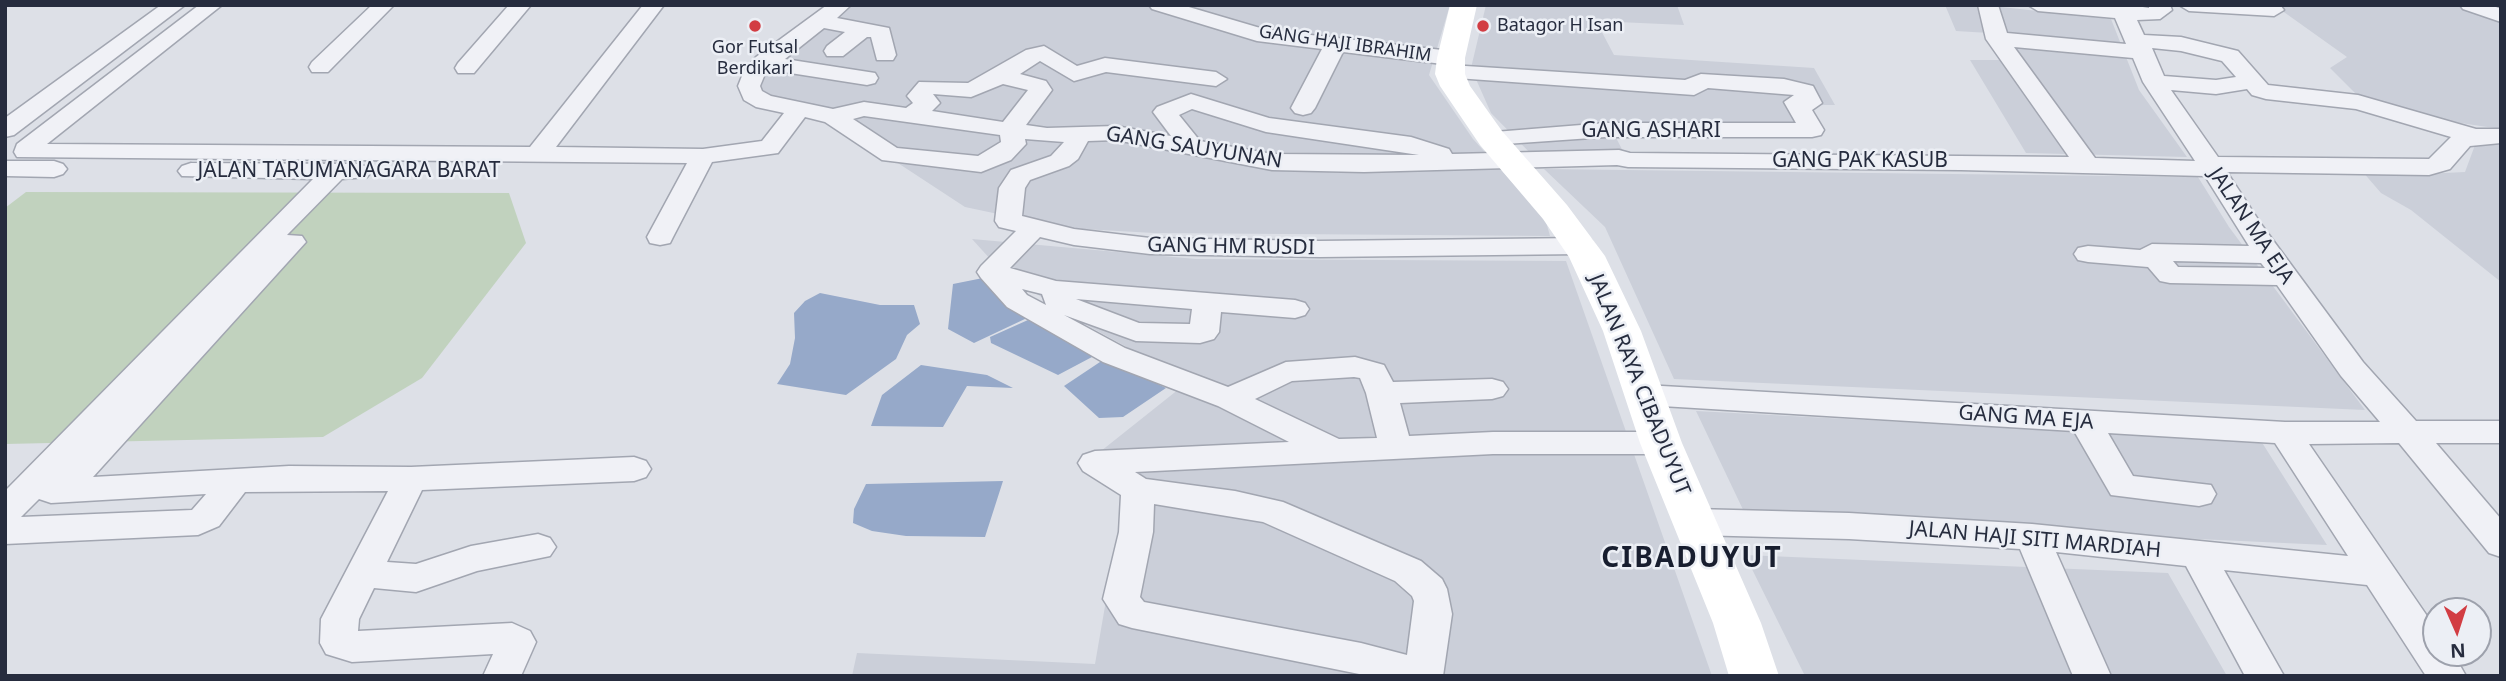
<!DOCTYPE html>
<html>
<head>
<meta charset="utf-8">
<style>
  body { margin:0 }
  #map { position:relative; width:2506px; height:681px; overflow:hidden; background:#dde0e7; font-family:"Noto Sans",sans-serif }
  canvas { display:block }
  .frame { position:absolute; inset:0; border:7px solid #262c3e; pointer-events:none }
  .north { position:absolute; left:2422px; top:597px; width:70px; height:70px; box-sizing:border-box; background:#eceff5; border:2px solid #9da1ac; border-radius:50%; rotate:177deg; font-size:19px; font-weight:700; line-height:28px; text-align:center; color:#262c3e }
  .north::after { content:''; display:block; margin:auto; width:24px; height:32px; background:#d23d43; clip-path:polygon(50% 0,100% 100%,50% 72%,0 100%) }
</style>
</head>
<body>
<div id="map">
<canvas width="2506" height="681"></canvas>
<div class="frame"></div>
<div class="north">N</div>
</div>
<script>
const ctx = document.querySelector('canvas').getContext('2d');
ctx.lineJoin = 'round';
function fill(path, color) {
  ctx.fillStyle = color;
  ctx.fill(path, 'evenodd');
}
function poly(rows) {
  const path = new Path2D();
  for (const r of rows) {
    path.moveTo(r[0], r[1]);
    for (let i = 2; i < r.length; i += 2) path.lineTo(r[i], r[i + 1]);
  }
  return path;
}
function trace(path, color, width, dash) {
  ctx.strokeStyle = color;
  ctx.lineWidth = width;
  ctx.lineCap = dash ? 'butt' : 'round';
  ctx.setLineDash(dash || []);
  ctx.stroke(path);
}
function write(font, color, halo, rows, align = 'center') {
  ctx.font = font + ' "Noto Sans",sans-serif';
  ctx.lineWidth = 5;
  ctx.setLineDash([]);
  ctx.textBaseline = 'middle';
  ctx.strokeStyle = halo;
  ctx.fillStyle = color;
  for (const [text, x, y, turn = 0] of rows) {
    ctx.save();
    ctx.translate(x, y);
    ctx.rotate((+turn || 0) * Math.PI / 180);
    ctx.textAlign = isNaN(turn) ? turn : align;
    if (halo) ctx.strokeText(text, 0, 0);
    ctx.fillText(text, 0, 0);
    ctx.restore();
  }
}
fill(poly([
  [841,5,1450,5,1429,75,1473,139,1545,218,1550,236,1154,233,1064,228,965,207,878,150,833,116,760,100,753,70],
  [1486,5,1677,5,1684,25,1596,21,1614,55,1814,68,1835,105,1801,105,1817,133,1614,134,1624,153,1534,157,1491,113,1471,68],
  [1945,5,1983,5,2111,19,2139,90,2187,157,2026,153,1970,60,2005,60,1989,33,1956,31],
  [2274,5,2501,5,2501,129,2440,120,2364,102,2330,68,2347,57],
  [2478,137,2501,137,2501,282,2411,210,2381,193,2362,171,2424,174,2465,172],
  [1544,169,2198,177,2229,227,2365,410,1674,379,1605,227],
  [972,239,1196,259,1566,261,1712,676,852,676,857,653,1095,664,1127,479,1101,451,1189,381,1081,322,1002,272],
  [1696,411,2261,441,2327,545,1747,518],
  [1745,555,2168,573,2227,676,1805,676]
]), '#cbcfd9');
fill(poly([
  [26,192,509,193,526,243,422,378,323,437,5,444,5,208]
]), '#c1d2be');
fill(poly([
  [983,278,1027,318,974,343,948,329,953,284],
  [820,293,880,305,914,305,920,324,907,335,896,359,846,395,777,384,790,364,795,338,794,313,805,301],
  [1028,320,1093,349,1092,357,1058,375,991,343,990,337],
  [1106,358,1166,388,1123,417,1099,418,1064,386],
  [921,365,987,375,1013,388,967,386,943,427,871,426,882,395],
  [1003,481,985,537,906,536,872,531,853,523,854,509,866,484]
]), '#96a9c9');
const minor = poly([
  [161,5,185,5,14,135,5,137,5,118,161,5],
  [199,5,222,5,47,144,530,147,643,5,664,5,556,147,703,149,762,141,784,113,756,107,744,100,738,86,744,71,756,57,827,5,851,5,837,18,889,28,896,55,893,60,877,60,871,37,867,37,843,56,827,56,824,51,827,46,845,32,824,28,785,59,875,73,878,78,875,83,867,85,771,70,765,74,760,86,762,91,771,96,833,109,864,102,906,108,913,103,907,96,919,82,968,83,1026,50,1044,46,1077,66,1105,58,1216,72,1227,79,1216,86,1106,72,1074,81,1040,61,1020,74,1046,81,1052,90,1026,125,1047,128,1116,126,1171,136,1153,112,1157,107,1191,94,1269,118,1411,137,1449,149,1452,154,1619,150,1630,153,2069,157,1986,39,1978,5,1998,5,2007,33,2126,44,2115,18,2038,11,2028,5,2130,5,2149,8,2149,5,2170,5,2172,10,2160,19,2137,20,2144,35,2181,37,2238,51,2268,85,2358,95,2476,129,2501,129,2501,143,2470,146,2450,169,2429,175,2227,172,2261,224,2363,362,2416,421,2501,421,2501,443,2436,443,2501,519,2501,557,2489,553,2399,443,2309,444,2436,629,2436,653,2453,653,2466,676,2426,676,2367,585,2224,570,2284,676,2245,676,2186,566,2056,552,2111,676,2073,676,2020,549,1849,539,1695,535,1683,531,1678,522,1683,513,1695,509,1849,513,2032,524,2348,556,2275,443,2108,433,2133,476,2211,485,2216,494,2211,503,2199,506,2111,495,2074,431,1645,405,1634,402,1629,395,1634,388,1645,385,2285,422,2380,422,2341,376,2277,285,2170,283,2160,281,2148,267,2088,262,2078,260,2074,254,2078,248,2088,246,2140,250,2152,244,2249,246,2205,176,1961,170,1628,167,1617,165,1364,172,1272,170,1116,140,1088,141,1078,159,1069,166,1030,180,1025,188,1022,216,1074,229,1150,238,1320,241,1581,238,1591,240,1595,246,1591,252,1581,254,1320,257,1150,254,1074,245,1040,237,1010,268,1056,281,1295,300,1305,303,1309,309,1305,315,1295,318,1221,312,1219,332,1214,339,1200,343,1136,341,1064,315,1125,348,1228,387,1286,362,1355,357,1384,365,1393,382,1492,379,1503,382,1508,389,1503,396,1492,399,1400,403,1409,436,1493,432,1661,432,1672,435,1677,443,1672,451,1661,454,1493,454,1135,472,1146,479,1235,491,1283,502,1421,561,1442,579,1447,589,1452,614,1443,676,1369,676,1132,628,1119,624,1103,599,1119,532,1121,495,1083,471,1078,463,1083,455,1095,451,1289,442,1218,406,1103,362,1007,307,981,278,977,272,981,266,1016,231,999,227,995,221,999,188,1011,170,1051,156,1064,142,1025,139,1026,144,1011,160,981,172,882,160,825,122,805,117,778,153,712,162,673,237,670,243,660,245,650,243,647,237,687,163,17,157,14,152,17,144,199,5],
  [2014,47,2133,58,2143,82,2195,161,2095,158,2014,47],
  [2152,48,2181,51,2222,61,2236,77,2216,80,2164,76,2152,48],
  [1003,84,1028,90,1003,122,932,111,940,103,933,94,971,97,1003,84],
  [2247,89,2252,95,2266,99,2356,109,2451,137,2429,159,2218,157,2171,90,2216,94,2247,89],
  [1192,109,1266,132,1419,155,1272,154,1200,141,1179,115,1192,109],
  [864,116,1000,135,1001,142,978,156,897,148,853,119,864,116],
  [2173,261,2261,263,2265,268,2178,267,2173,261],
  [1022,289,1042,294,1046,305,1027,295,1022,289],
  [1076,299,1192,309,1190,324,1139,323,1076,299],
  [1354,377,1360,378,1366,393,1377,438,1339,439,1255,399,1292,381,1354,377],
  [1154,504,1263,522,1395,581,1412,596,1414,601,1407,655,1361,643,1144,602,1140,597,1153,532,1154,504],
  [372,5,394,5,328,72,312,72,309,67,312,62,372,5],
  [509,5,531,5,474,73,458,73,455,68,458,63,509,5],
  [1149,5,1182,5,1267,30,1451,51,1462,58,1451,65,1343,52,1315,108,1311,113,1303,115,1295,113,1291,108,1322,49,1257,41,1152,9,1149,5],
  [2179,5,2280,5,2284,10,2274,16,2189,11,2179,5],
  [2460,5,2491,5,2501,9,2501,22,2463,9,2460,5],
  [1450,65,1685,80,1701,74,1784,79,1813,86,1822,103,1812,110,1824,130,1821,135,1812,137,1606,137,1491,145,1482,143,1479,138,1482,133,1606,123,1796,123,1784,102,1794,95,1708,88,1694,95,1442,77,1439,72,1450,65],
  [5,161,54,161,63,164,67,169,63,174,54,177,6,176,5,161],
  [191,163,358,164,367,167,371,172,367,177,342,179,287,235,302,236,306,242,93,477,289,466,411,467,634,457,646,461,651,469,646,477,634,481,422,490,387,562,416,564,471,546,538,534,550,538,556,547,550,556,477,571,416,592,374,588,359,619,358,631,512,623,530,631,536,642,521,676,483,676,493,654,352,662,326,654,320,643,321,619,388,491,245,492,219,526,198,535,5,544,5,491,313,179,182,176,178,171,182,166,191,163],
  [206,494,192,510,21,517,39,499,51,503,206,494]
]);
trace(minor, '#a2a6b1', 3);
fill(minor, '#f0f1f6');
fill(poly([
  [1450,5,1477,5,1465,58,1465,74,1470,86,1502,131,1567,205,1605,256,1641,331,1682,443,1761,623,1779,676,1729,676,1713,623,1640,443,1603,331,1569,257,1543,219,1480,145,1440,86,1435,74,1437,58,1450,5]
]), '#fff');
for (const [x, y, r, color] of [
  [755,26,7,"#d23d43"],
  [1483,26,7,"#d23d43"]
]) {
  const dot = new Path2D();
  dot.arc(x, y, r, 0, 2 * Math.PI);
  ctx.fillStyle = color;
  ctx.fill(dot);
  trace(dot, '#eceff5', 2.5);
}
write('18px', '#262c3e', '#eceff5', [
  ["Batagor H Isan",1497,26],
  ["Gor Futsal",755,48,"center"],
  ["Berdikari",755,69,"center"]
], 'left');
write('18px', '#262c3e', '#eceff5', [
  ["GANG HAJI IBRAHIM",1345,44,8]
]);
write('21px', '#262c3e', '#eceff5', [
  ["GANG ASHARI",1651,131],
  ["GANG SAUYUNAN",1194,148,9],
  ["GANG PAK KASUB",1860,161],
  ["JALAN TARUMANAGARA BARAT",349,171],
  ["JALAN MA EJA",2251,226,56],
  ["GANG HM RUSDI",1231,247,1],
  ["JALAN RAYA CIBADUYUT",1639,385,68],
  ["GANG MA EJA",2026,418,4],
  ["JALAN HAJI SITI MARDIAH",2035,540,5]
]);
ctx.letterSpacing = '2px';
write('bold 28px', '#181e2f', '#eceff5', [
  ["CIBADUYUT",1692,559]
]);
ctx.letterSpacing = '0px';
</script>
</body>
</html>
